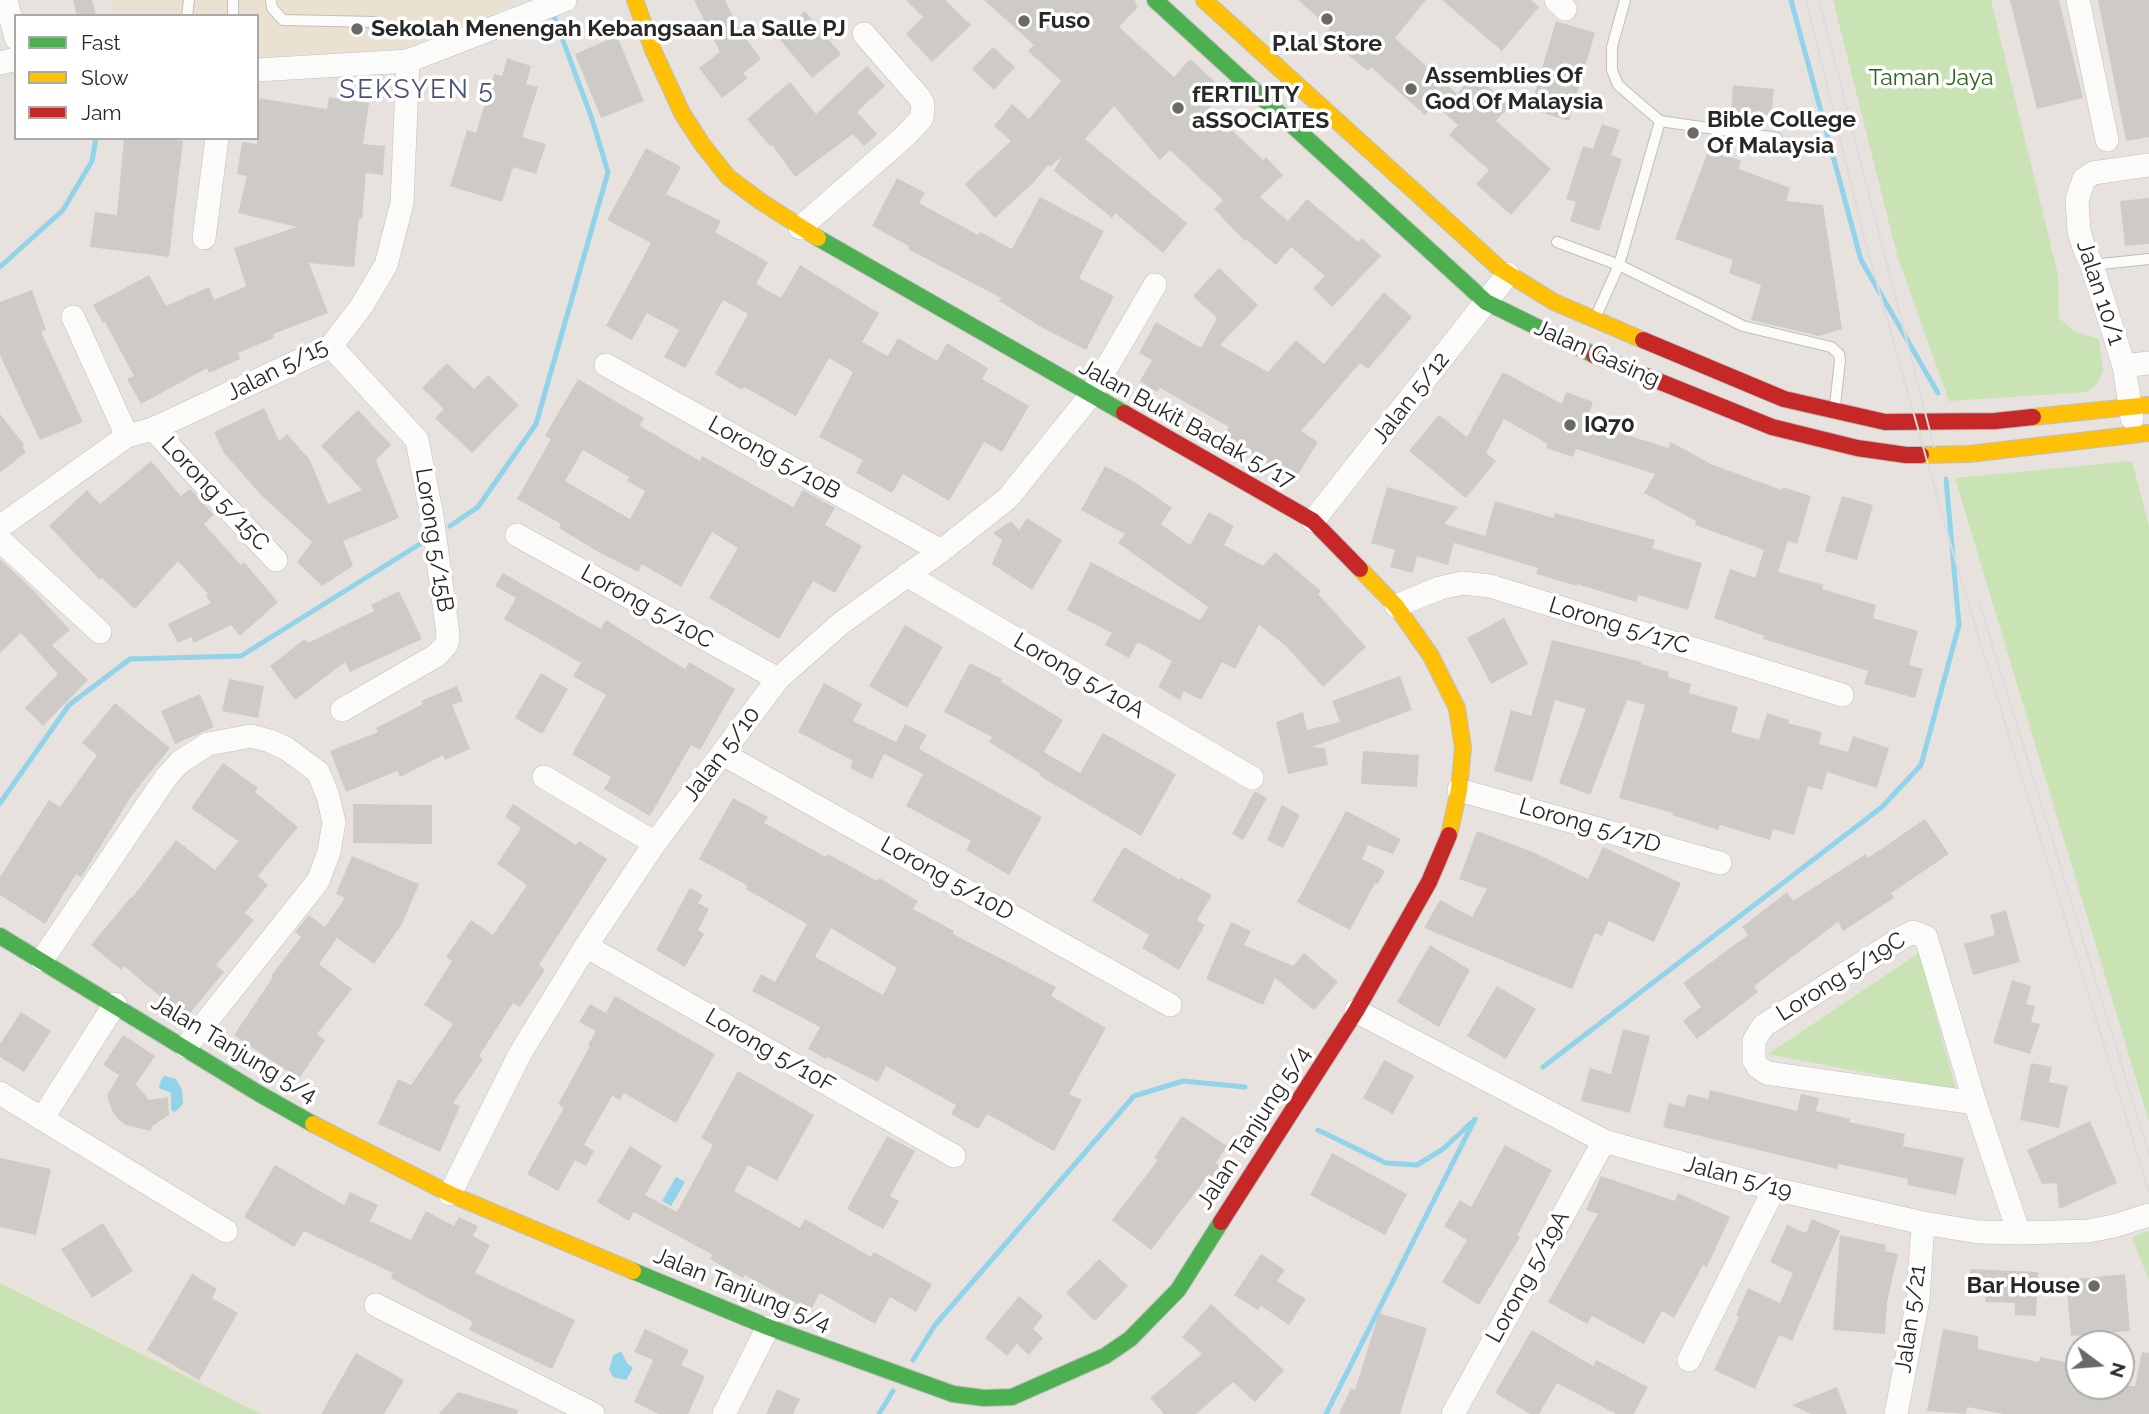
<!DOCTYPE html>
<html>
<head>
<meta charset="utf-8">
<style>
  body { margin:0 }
  #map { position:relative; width:2149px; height:1414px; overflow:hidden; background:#e7e2dd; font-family:Raleway,sans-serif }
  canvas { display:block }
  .legend { position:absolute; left:14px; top:14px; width:245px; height:126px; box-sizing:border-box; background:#fff; border:2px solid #a9a9a9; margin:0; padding:9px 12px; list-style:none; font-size:21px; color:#282828 }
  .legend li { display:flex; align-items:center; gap:14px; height:35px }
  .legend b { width:35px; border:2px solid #a9a9a9 }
  .north { position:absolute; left:2065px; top:1330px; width:70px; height:70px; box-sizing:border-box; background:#fff; border:2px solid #a9a9a9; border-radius:50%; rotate:106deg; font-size:19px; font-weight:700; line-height:28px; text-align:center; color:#282828 }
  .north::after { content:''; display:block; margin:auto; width:24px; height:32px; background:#6b6967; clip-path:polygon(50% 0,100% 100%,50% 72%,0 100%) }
</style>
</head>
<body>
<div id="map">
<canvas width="2149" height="1414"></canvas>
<ul class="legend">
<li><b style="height:9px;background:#4caf50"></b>Fast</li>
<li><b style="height:9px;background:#ffc107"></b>Slow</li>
<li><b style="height:9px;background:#c62828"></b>Jam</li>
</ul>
<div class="north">N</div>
</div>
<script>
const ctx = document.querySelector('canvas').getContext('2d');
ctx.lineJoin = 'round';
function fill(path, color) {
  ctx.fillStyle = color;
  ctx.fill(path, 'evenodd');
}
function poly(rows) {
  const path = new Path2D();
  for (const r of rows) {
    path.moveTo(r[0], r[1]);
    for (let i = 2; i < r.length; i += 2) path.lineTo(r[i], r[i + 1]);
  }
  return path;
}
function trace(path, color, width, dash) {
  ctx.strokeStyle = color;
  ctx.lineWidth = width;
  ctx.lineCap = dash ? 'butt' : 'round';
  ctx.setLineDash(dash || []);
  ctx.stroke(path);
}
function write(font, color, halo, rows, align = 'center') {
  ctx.font = font + ' Raleway,sans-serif';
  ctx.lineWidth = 7;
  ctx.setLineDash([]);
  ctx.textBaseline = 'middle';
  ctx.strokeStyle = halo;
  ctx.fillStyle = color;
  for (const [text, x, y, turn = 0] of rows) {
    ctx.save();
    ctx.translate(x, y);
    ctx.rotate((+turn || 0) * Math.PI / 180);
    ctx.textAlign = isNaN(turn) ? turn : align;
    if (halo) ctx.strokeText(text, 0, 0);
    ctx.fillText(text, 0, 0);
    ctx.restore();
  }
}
fill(poly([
  [111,0,517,0,430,43,383,49,257,57,257,16,116,16]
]), '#eae1d1');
fill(poly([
  [1833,0,1991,0,2058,275,2059,318,2074,331,2099,339,2103,371,2097,384,2086,392,1949,401,1897,255],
  [2132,461,2149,527,2149,1122,1955,478],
  [1919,953,1956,1090,1768,1054],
  [2149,1231,2149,1281,2132,1237],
  [0,1283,261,1414,0,1414]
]), '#c9e3b5');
fill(poly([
  [164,1076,176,1079,182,1090,183,1104,175,1112,171,1110,171,1093,159,1088,161,1080],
  [676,1177,685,1182,671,1206,662,1201],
  [621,1351,627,1363,633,1368,626,1380,613,1377,609,1370,613,1356]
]), '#90d3ea');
trace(poly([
  [1791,0,1861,260,1938,393],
  [0,267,63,210,92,161,96,138],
  [450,526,478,507,536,424,608,172,592,119,552,11],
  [0,803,69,705,130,659,241,656,423,542],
  [1543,1067,1882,807,1921,765,1959,625,1946,479],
  [1318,1130,1386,1163,1417,1165,1443,1149,1471,1123],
  [913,1360,935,1325,1134,1096,1183,1081,1245,1087],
  [879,1414,893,1391],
  [1326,1414,1475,1119]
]), '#90d3ea', 5);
fill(poly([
  [73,0,92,0,96,16,77,16],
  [694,0,725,0,739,29,761,59,743,73,748,78,722,98,699,68,720,52],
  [906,0,945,0,971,25,932,62,906,34,923,17],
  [984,0,1135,0,1137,8,1119,27,1174,77,1190,59,1225,91,1209,108,1263,160,1266,157,1283,175,1260,197,1288,221,1307,199,1358,242,1362,238,1381,256,1332,307,1313,288,1325,276,1291,247,1276,265,1247,240,1245,241,1214,209,1223,200,1170,150,1160,160,1114,106,1085,139,1187,223,1163,253,1115,213,1112,218,1054,171,1062,156,1050,167,1048,165,1033,183,995,218,965,184,1011,141,994,126,1012,104,1029,119,1061,81,1028,51,1034,45],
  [1298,0,1426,0,1395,38,1457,94,1474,74,1510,106,1496,121,1551,169,1511,215,1476,184,1489,170,1449,135,1458,125,1434,104,1425,115,1371,67,1368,71,1324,35,1330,28],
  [1442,0,1531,0,1539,7,1502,51],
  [2010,0,2059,0,2083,98,2037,109],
  [2098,0,2149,0,2149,137,2126,141],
  [805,11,841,54,812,78,776,35],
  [1556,21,1595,33,1569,121,1530,109],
  [617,36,644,101,601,118,575,54],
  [993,47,1015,67,994,90,972,69],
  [507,58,531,66,526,84,538,87,522,137,546,144,536,174,513,167,502,202,450,186,467,130,476,133,494,74,502,76],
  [867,66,885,86,857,112,877,134,864,146,853,134,795,177,772,145,770,146,747,119,790,82,816,114],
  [1733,85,1774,89,1771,116,1731,112],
  [329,97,369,103,363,144,385,146,383,175,366,173,362,219,359,218,354,267,309,263,328,313,273,334,274,338,238,353,240,359,209,373,207,368,141,404,127,379,134,376,105,322,103,323,93,305,149,275,166,306,209,287,214,300,246,286,234,248,297,227,238,213,247,176,237,174,242,142,257,144,257,98,327,109],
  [1602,124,1620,130,1611,155,1622,159,1599,231,1570,221,1576,202,1566,199,1583,146,1593,149],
  [124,138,163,138,183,141,169,257,90,247,95,212,117,215],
  [646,148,681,167,666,194,721,221,715,232,768,262,756,284,781,298,800,265,879,313,862,342,888,356,898,338,937,361,947,343,988,368,982,379,1029,406,1002,452,984,442,949,501,903,474,892,493,856,473,863,460,819,437,853,372,829,358,796,416,744,387,742,390,715,374,748,314,723,300,685,368,664,357,679,330,647,313,632,340,606,326,651,243,607,220],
  [1709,149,1741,161,1739,169,1790,188,1786,201,1823,205,1842,329,1819,336,1751,320,1761,285,1729,273,1733,260,1675,239],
  [897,178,925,193,919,203,978,235,980,232,1012,249,1040,197,1104,231,1079,278,1114,296,1086,350,1043,328,999,301,1001,298,908,249,909,246,872,226],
  [2149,198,2149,244,2125,246,2120,201],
  [1219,268,1258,305,1220,345,1268,372,1296,340,1324,364,1384,292,1412,317,1368,369,1360,363,1301,431,1318,442,1294,481,1224,435,1229,427,1160,388,1157,392,1140,381,1152,360,1139,353,1156,322,1201,348,1217,318,1193,296],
  [32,290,46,330,41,332,83,422,40,440,0,355,0,302],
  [447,363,474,389,488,375,519,405,472,453,435,418,444,409,422,388],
  [1503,372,1562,404,1566,392,1593,402,1586,422,1668,448,1671,442,1713,465,1782,490,1783,487,1811,496,1797,544,1788,541,1778,572,1824,585,1822,589,1876,605,1873,618,1918,631,1909,665,1923,669,1915,698,1864,684,1868,671,1763,639,1764,636,1714,618,1730,569,1755,578,1764,550,1695,525,1696,521,1644,493,1655,474,1576,449,1573,457,1546,448,1548,444,1504,419,1486,453,1496,461,1466,498,1409,451,1439,415,1467,437],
  [578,379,644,418,640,426,700,461,702,456,793,507,803,490,835,508,825,525,862,546,835,593,813,581,779,639,709,598,738,548,712,532,681,587,642,564,638,572,595,550,559,528,561,524,517,499,551,439,545,436],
  [583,450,629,477,627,481,645,491,630,519,565,481],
  [264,408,279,441,287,434,310,460,328,504,362,490,321,446,358,410,391,445,376,460,399,518,343,541,353,566,322,586,297,562,312,542,262,496,224,453,214,432],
  [0,414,25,446,22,447,26,452,0,473],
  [151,461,181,496,190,489,195,494,214,515,204,524,241,565,244,562,278,602,240,636,231,625,194,643,191,637,178,643,168,624,211,603,206,596,208,594,178,561,135,609,102,578,100,580,49,526,87,490,100,504],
  [1105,466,1136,483,1172,508,1161,524,1190,545,1209,512,1234,526,1224,545,1263,566,1275,552,1321,591,1318,594,1366,647,1323,687,1286,646,1259,625,1235,669,1222,662,1201,700,1184,691,1180,700,1158,687,1172,661,1138,642,1129,658,1105,645,1112,633,1067,610,1091,562,1200,620,1208,607,1118,543,1125,534,1081,510],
  [1387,487,1458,507,1444,524,1485,536,1495,501,1553,518,1555,513,1655,540,1652,548,1702,563,1688,610,1638,595,1636,602,1577,584,1577,586,1536,574,1538,568,1454,543,1448,565,1417,556,1413,573,1390,567,1395,550,1371,543],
  [1842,496,1873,505,1857,560,1825,551],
  [1027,518,1062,540,1032,590,992,564,1002,540,993,533,1011,521,1019,530],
  [0,559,33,590,70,630,52,645,88,680,43,726,25,708,58,674,21,633,0,653],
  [503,573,601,629,606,620,685,669,689,662,735,689,700,750,691,745,650,816,604,789,611,777,572,754,606,695,573,676,581,663,504,619,516,598,495,586],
  [399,591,422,639,350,672,345,662,295,700,270,666,305,639,308,643,374,611,371,605],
  [1504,618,1528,664,1491,684,1467,638],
  [905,625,943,647,907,708,869,686],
  [1552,640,1642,662,1641,664,1669,672,1668,677,1691,684,1689,693,1738,707,1731,732,1759,740,1767,713,1789,720,1788,723,1822,732,1819,744,1848,752,1853,736,1889,748,1877,788,1827,772,1822,790,1808,786,1794,835,1773,829,1770,840,1720,825,1718,830,1672,815,1673,813,1619,798,1645,705,1627,700,1590,795,1559,783,1586,709,1555,700,1532,782,1494,771,1511,710,1531,716],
  [970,663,1002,679,1001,682,1063,720,1044,752,1080,773,1103,733,1176,774,1141,836,1040,776,1041,774,989,742,992,737,944,712],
  [541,673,568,689,542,734,515,718],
  [1400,676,1412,710,1312,747,1325,748,1328,765,1288,774,1276,722,1303,712,1307,730,1340,722,1332,701],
  [229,679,264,686,258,718,222,711],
  [824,683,862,704,853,721,896,742,905,724,927,735,919,749,1042,817,1009,875,966,850,971,841,906,806,923,774,884,754,872,779,850,768,853,761,798,732],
  [457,686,463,701,452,705,470,749,445,760,443,755,400,777,397,771,346,792,330,751,378,732,376,728,423,704,421,701],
  [200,694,214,727,175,744,161,711],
  [115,703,170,748,132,795,84,873,81,877,76,874,45,924,0,895,0,877,49,800,60,807,97,755,82,743],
  [1363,751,1419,755,1417,787,1361,784],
  [223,763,258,788,255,792,298,827,258,876,268,885,245,913,254,920,216,965,224,972,186,1018,124,966,121,970,91,945,131,897,132,898,176,840,215,870,237,843,238,841,191,808],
  [1255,791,1267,798,1243,840,1232,834],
  [733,798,768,817,764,823,826,857,828,854,877,881,879,878,918,901,913,909,954,931,953,934,1056,987,1051,996,1106,1028,1069,1094,1082,1100,1054,1151,987,1114,978,1129,951,1114,956,1105,886,1066,878,1082,827,1057,826,1059,808,1049,820,1027,752,991,761,974,775,982,807,924,746,889,748,886,699,859],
  [831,928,897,968,883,995,815,957],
  [353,804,432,805,432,844,353,843],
  [513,804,576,845,579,841,607,859,539,965,545,970,520,1007,513,1003,479,1056,483,1059,453,1103,460,1106,440,1152,378,1124,398,1079,411,1085,453,1024,424,1005,452,961,446,957,471,920,493,935,527,885,497,864,521,828,505,817],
  [1282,805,1300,815,1283,848,1267,840],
  [1346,811,1401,839,1393,854,1368,845,1362,859,1385,871,1378,884,1375,883,1350,930,1297,902],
  [1925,819,1949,854,1891,893,1894,898,1843,931,1838,922,1754,986,1758,992,1697,1039,1683,1021,1701,1007,1683,983,1748,935,1742,927,1787,892,1793,901,1866,854,1868,858],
  [1477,831,1533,852,1588,879,1603,847,1681,883,1654,942,1609,921,1602,936,1595,933,1572,989,1424,928,1440,900,1472,917,1487,889,1459,879],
  [1124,847,1180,880,1181,878,1212,895,1197,920,1205,925,1179,970,1142,948,1149,935,1092,901],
  [352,856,419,884,402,924,374,964,337,938,319,964,352,989,317,1034,325,1040,299,1079,234,1035,273,977,271,976,301,937,295,932,309,915,325,927,345,898,336,894],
  [690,888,703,895,698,903,709,909,698,930,704,934,685,967,656,950],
  [2006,910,2020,962,1973,975,1964,944,1995,935,1990,915],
  [1231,922,1251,931,1244,945,1293,966,1304,953,1338,982,1314,1010,1275,978,1263,1005,1206,979],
  [1430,945,1470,970,1439,1027,1397,1002],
  [2012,980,2031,986,2026,1004,2035,1006,2031,1022,2040,1024,2030,1054,1993,1043],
  [1497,986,1536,1009,1506,1059,1467,1036],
  [615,996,715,1054,676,1123,624,1093,620,1100,612,1096,584,1145,594,1151,586,1166,575,1160,558,1191,527,1174,564,1108,558,1104,590,1046,588,1045,596,1031,579,1022,590,1004,606,1013],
  [21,1012,51,1031,24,1072,0,1057,0,1044],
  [1623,1029,1650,1036,1630,1113,1581,1101,1590,1068,1611,1074],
  [123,1035,155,1056,136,1084,149,1100,168,1097,169,1115,152,1126,151,1131,126,1125,118,1119,112,1111,107,1095,119,1075,103,1065],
  [1384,1060,1414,1076,1393,1114,1363,1098],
  [2031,1063,2052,1067,2049,1082,2068,1086,2059,1128,2020,1120],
  [738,1071,814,1115,777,1181,748,1165,734,1191,800,1228,805,1219,871,1257,874,1252,932,1284,916,1312,890,1297,875,1324,820,1293,810,1311,745,1275,743,1278,710,1259,713,1255,634,1212,629,1221,597,1202,630,1146,662,1166,645,1195,677,1212,713,1145,701,1138],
  [1710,1090,1797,1111,1801,1094,1819,1098,1816,1111,1850,1119,1849,1122,1905,1134,1903,1146,1964,1158,1956,1195,1907,1185,1908,1179,1839,1164,1837,1169,1663,1127,1669,1103,1684,1107,1688,1094,1708,1099],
  [1182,1116,1227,1146,1216,1163,1226,1170,1217,1183,1207,1177,1151,1250,1112,1220,1158,1160,1154,1158],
  [2090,1121,2117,1183,2059,1209,2057,1183,2042,1184,2027,1150],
  [887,1136,915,1151,890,1196,899,1201,883,1229,847,1209],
  [1505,1145,1552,1170,1517,1236,1520,1237,1479,1305,1442,1282,1467,1240,1444,1226,1460,1200,1471,1207],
  [1332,1153,1407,1194,1385,1235,1310,1195],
  [0,1158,51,1169,36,1235,0,1227],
  [275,1165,344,1205,350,1192,378,1205,370,1221,411,1240,426,1211,454,1226,459,1217,478,1226,473,1236,490,1245,475,1273,575,1320,552,1369,469,1330,473,1322,391,1278,393,1273,304,1231,294,1247,244,1217],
  [1601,1176,1675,1201,1678,1193,1730,1217,1707,1267,1703,1265,1674,1318,1662,1311,1644,1344,1592,1316,1587,1324,1548,1302,1598,1214,1586,1210],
  [1812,1219,1840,1231,1792,1341,1779,1335,1755,1389,1714,1370,1739,1317,1736,1315,1748,1288,1780,1303,1793,1273,1770,1262,1787,1225,1806,1233],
  [103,1223,133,1271,92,1298,61,1249],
  [1840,1235,1886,1245,1885,1251,1898,1254,1887,1302,1885,1334,1833,1330],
  [1261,1254,1285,1270,1277,1281,1306,1299,1289,1325,1261,1306,1258,1310,1234,1295],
  [1099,1259,1128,1286,1095,1321,1066,1293],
  [1970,1269,2038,1272,2036,1316,2015,1315,2015,1303,1985,1302,1986,1295,1969,1295],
  [192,1274,217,1289,212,1298,238,1313,199,1380,147,1350],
  [2125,1274,2130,1331,2071,1336,2066,1280],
  [1019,1296,1043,1316,1033,1329,1043,1338,1029,1355,1017,1344,1007,1356,985,1338],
  [1211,1304,1284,1370,1255,1402,1233,1382,1196,1414,1164,1414,1150,1398,1202,1354,1182,1337],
  [1379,1313,1427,1328,1400,1414,1339,1414,1351,1388,1355,1390],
  [645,1329,689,1350,681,1365,705,1376,688,1414,659,1414,634,1402,653,1360,634,1352],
  [1943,1329,1978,1336,1978,1349,2039,1362,2040,1357,2075,1364,2070,1386,2135,1386,2142,1352,2149,1353,2149,1414,2003,1414,1967,1407,1966,1414,1927,1411],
  [1532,1330,1593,1366,1596,1360,1648,1387,1634,1414,1616,1414,1557,1383,1539,1414,1530,1414,1495,1393],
  [356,1353,404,1380,384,1414,321,1414],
  [1837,1387,1847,1414,1811,1414,1792,1405],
  [777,1389,800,1399,793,1414,766,1414],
  [458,1392,518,1410,517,1414,439,1414]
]), '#cecbc7');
const lane = poly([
  [271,0,272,8,283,20,376,22],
  [187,16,189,0],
  [233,16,233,0],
  [1660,121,1777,138],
  [1557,242,1619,265,1743,326,1831,347,1839,354,1840,360,1835,406],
  [2092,265,2149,259],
  [1596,316,1619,265,1660,121,1618,85,1612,70,1612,47,1625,0]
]);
const street = poly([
  [6,0,16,38],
  [1556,0,1565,9],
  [2078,0,2107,140],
  [0,63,16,59],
  [257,70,408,61,565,0],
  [800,228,904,137,922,118,923,104,919,97,864,34],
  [204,238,217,138],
  [73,317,127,436],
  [331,346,417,440,432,516,448,634,447,644,437,655,342,710],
  [606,365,941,551],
  [2124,366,2149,363],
  [2132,418,2124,366,2092,265,2084,248,2079,231,2077,200,2084,179,2093,173,2149,165],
  [153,429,276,560],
  [1313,521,1508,274],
  [0,527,127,436,153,429,331,346,361,307,386,265,402,203,408,61],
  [517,535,778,679],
  [0,540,100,632],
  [907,575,1252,778],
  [1396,606,1440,588,1462,583,1490,586,1842,695],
  [723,754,1170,1005],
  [544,777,655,843],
  [1459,790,1720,863],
  [586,946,954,1156],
  [42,960,167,776,180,762,208,744,251,736,270,741,287,749,318,772,328,796,334,822,329,852,318,881,186,1047],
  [1356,1011,1604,1141,1774,1189,1923,1223,1979,1232,2019,1233,2088,1231,2114,1226,2149,1215],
  [0,1093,226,1231],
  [1975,1103,1767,1073,1758,1067,1754,1060,1754,1041,1763,1026,1903,937,1913,932,1926,937,1975,1103,2019,1233],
  [42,1119,115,1004],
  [450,1194,521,1052,586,946,655,843,778,679,840,624,941,551,1008,498,1090,396,1155,285],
  [376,1305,593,1414],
  [1689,1360,1774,1189],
  [724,1414,768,1327],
  [1453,1414,1604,1141],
  [1896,1414,1918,1300,1923,1223]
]);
const fast = poly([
  [1155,0,1486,302,1594,355],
  [818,238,1124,413],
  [0,936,258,1093,313,1124],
  [633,1271,768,1327,953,1394,984,1398,1012,1397,1105,1356,1130,1339,1178,1290,1221,1222]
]);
const slow = poly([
  [635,0,653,50,682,113,702,144,728,177,760,201,818,238],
  [1204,0,1499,268,1554,302,1643,340],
  [2033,417,2149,405],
  [1921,455,1969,454,2149,433],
  [1360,569,1396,606,1431,656,1457,708,1463,748,1459,790,1449,835],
  [313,1124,450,1194,633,1271]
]);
const jam = poly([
  [1643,340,1784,399,1885,422,1995,421,2033,417],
  [1594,355,1772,427,1857,448,1906,455,1921,455],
  [1124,413,1313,521,1360,569],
  [1221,1222,1356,1011,1429,882,1449,835]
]);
trace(lane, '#c0bebf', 12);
trace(street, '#c0bebf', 24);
trace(fast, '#c0bebf', 18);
trace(slow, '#c0bebf', 18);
trace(jam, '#c0bebf', 18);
trace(lane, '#fbfbfa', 10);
trace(street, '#fbfbfa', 23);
trace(fast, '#4caf50', 16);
trace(slow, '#ffc107', 16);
trace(jam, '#c62828', 16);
trace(poly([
  [1806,0,1864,237,1953,553,2149,1192],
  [1819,0,1934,447],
  [1980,605,2149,1154]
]), '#dcdcde', 2);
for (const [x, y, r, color] of [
  [1327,19,7,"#6b6967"],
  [1024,21,7,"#6b6967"],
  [357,29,7,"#6b6967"],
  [1411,89,7,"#6b6967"],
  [1178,108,7,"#6b6967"],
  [1693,133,7,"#6b6967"],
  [1570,425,7,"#6b6967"],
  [2094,1286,7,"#6b6967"]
]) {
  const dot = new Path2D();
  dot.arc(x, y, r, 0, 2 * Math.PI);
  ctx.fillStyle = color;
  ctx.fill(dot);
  trace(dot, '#fff', 2.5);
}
write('bold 23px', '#282828', '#fff', [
  ["Fuso",1038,21],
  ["Sekolah Menengah Kebangsaan La Salle PJ",371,29],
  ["P.lal Store",1327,44,"center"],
  ["Assemblies Of",1425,76],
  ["God Of Malaysia",1425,102],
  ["fERTILITY",1192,95],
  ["aSSOCIATES",1192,121],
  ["Bible College",1707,120],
  ["Of Malaysia",1707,146],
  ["IQ70",1584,425],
  ["Bar House",2080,1286,"right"]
], 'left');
write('23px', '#296518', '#fff', [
  ["Taman Jaya",1931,78]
]);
write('23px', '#282828', '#fff', [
  ["Jalan 10/1",2100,293,72],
  ["Jalan Gasing",1597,354,24],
  ["Jalan 5/15",277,370,-27],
  ["Jalan 5/12",1411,398,-52],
  ["Jalan Bukit Badak 5/17",1187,424,29],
  ["Lorong 5/10B",774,458,29],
  ["Lorong 5/15C",215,494,47],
  ["Lorong 5/15B",434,540,81],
  ["Lorong 5/10C",647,607,29],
  ["Lorong 5/17C",1619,626,17],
  ["Lorong 5/10A",1079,676,30],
  ["Jalan 5/10",722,754,-53],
  ["Lorong 5/17D",1590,826,16],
  ["Lorong 5/10D",947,879,29],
  ["Lorong 5/19C",1841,977,-32],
  ["Jalan Tanjung 5/4",234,1049,31],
  ["Lorong 5/10F",770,1051,30],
  ["Jalan Tanjung 5/4",1254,1128,-57],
  ["Jalan 5/19",1738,1178,15],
  ["Lorong 5/19A",1528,1277,-61],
  ["Jalan Tanjung 5/4",742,1290,22],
  ["Jalan 5/21",1911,1319,-82]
]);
ctx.letterSpacing = '2px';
write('26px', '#485179', '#fff', [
  ["SEKSYEN 5",417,90]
]);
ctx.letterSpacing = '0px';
</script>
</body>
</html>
